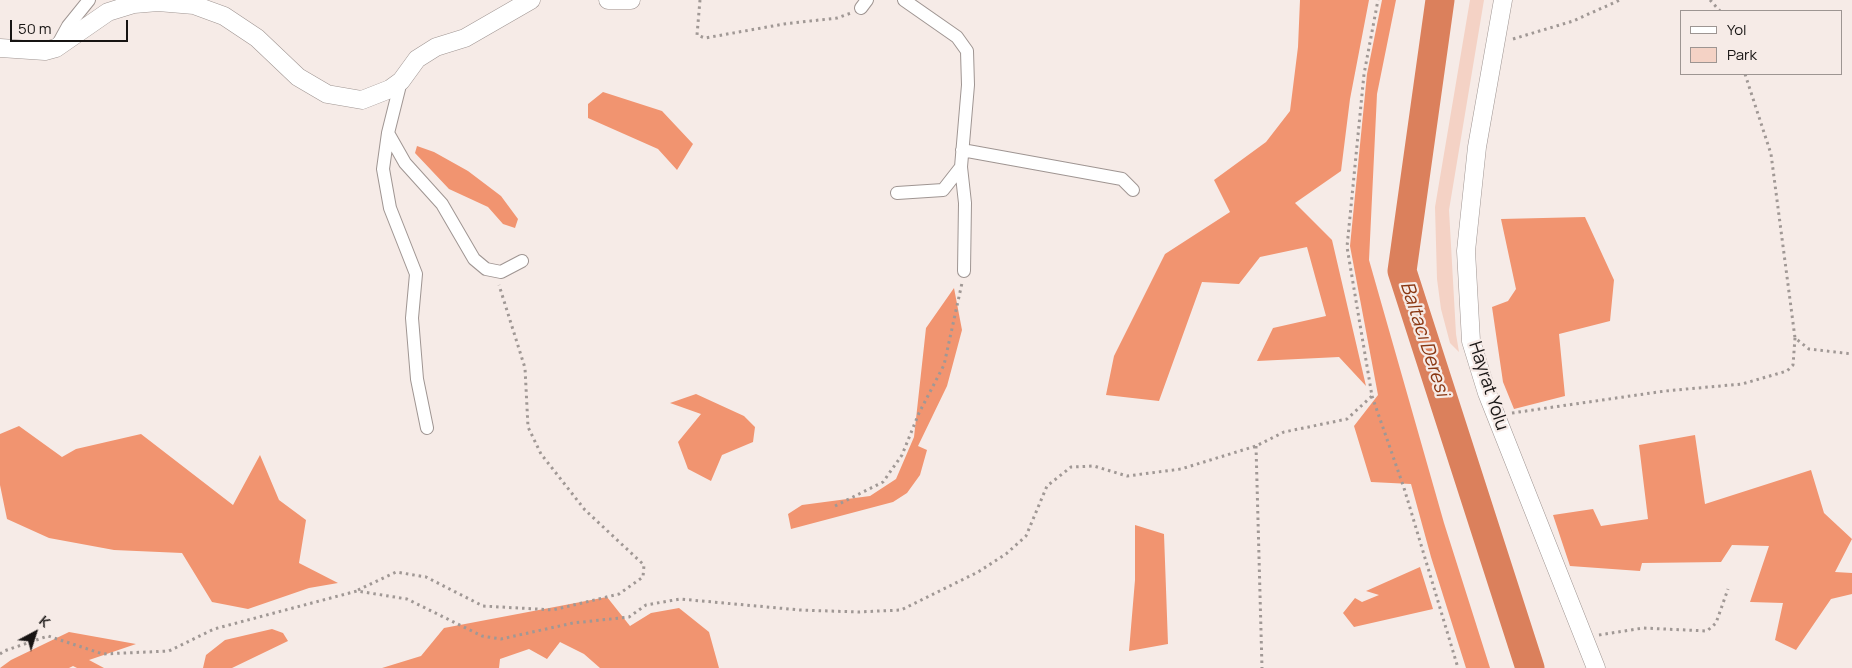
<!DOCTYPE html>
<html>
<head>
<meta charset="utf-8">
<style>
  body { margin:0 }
  #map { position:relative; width:1852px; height:668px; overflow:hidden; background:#f6ebe7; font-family:Manrope,sans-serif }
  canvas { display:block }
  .legend { position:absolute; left:1680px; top:10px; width:162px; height:65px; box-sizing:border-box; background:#f6ebe7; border:1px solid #9d9592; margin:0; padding:6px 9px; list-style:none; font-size:15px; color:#171413 }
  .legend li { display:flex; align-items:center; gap:10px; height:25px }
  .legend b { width:25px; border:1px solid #9d9592 }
  .north { position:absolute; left:10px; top:608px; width:50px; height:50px; -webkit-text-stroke:4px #f6ebe7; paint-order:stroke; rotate:40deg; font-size:14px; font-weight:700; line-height:20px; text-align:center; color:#171413 }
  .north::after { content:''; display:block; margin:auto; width:18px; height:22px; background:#171413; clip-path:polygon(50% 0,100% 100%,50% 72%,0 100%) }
  .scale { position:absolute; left:10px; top:20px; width:118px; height:22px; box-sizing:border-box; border:2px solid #171413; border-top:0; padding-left:6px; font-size:15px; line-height:18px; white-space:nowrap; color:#171413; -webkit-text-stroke:4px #f6ebe7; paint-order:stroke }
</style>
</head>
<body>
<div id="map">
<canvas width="1852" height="668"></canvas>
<ul class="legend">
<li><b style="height:6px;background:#fff"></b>Yol</li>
<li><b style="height:14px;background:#f4d2c5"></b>Park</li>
</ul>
<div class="north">K</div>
<div class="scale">50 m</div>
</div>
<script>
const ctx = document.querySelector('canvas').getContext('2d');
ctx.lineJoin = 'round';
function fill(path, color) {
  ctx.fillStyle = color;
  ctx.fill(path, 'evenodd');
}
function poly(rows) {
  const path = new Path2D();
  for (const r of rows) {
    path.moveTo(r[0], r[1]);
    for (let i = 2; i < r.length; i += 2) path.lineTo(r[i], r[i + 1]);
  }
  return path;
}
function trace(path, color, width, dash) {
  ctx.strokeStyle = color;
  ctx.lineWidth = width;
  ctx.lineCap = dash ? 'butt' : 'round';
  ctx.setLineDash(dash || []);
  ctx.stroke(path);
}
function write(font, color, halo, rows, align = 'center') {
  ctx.font = font + ' Manrope,sans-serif';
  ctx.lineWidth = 4.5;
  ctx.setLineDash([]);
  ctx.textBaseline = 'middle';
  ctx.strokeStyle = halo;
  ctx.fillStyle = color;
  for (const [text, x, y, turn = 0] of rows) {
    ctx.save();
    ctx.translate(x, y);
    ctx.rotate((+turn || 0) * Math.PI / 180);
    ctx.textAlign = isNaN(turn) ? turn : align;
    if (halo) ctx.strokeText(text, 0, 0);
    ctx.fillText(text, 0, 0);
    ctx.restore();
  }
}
fill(poly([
  [1470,0,1484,0,1449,210,1456,334,1459,352,1450,343,1441,309,1437,279,1435,207]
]), '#f4d2c5');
fill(poly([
  [1300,0,1369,0,1350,99,1341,171,1295,203,1332,240,1366,386,1339,357,1257,361,1273,328,1326,316,1307,247,1260,257,1239,284,1202,282,1159,401,1106,395,1114,356,1165,254,1230,212,1214,180,1266,142,1290,111,1298,47],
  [1382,0,1396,0,1377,94,1369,260,1444,523,1490,668,1466,668,1431,557,1411,484,1371,482,1354,426,1378,395,1350,246,1367,74],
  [603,92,662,111,693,144,677,170,658,149,588,118,588,104],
  [417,146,434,152,468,171,501,196,518,219,515,228,503,224,488,207,449,189,415,153],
  [1585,217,1614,280,1610,321,1559,334,1565,396,1514,409,1503,382,1492,307,1508,301,1516,289,1501,219],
  [954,288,962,330,947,386,918,446,927,450,920,475,907,493,893,502,791,529,788,514,802,505,870,496,896,479,914,437,926,328],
  [696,394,744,416,755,427,753,442,722,455,711,481,688,469,678,442,701,414,670,403],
  [19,426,62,457,76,449,141,434,233,505,260,455,279,500,306,520,299,563,338,583,309,588,248,609,212,602,182,553,114,550,49,538,7,519,0,485,0,434],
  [1695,435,1705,504,1811,470,1824,513,1852,539,1835,572,1852,573,1852,594,1831,599,1796,650,1775,640,1783,603,1750,602,1769,546,1732,545,1721,562,1642,563,1640,571,1570,566,1553,515,1593,509,1601,526,1648,519,1639,445],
  [1135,525,1164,534,1168,644,1129,651,1135,580],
  [1420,567,1433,609,1354,627,1343,613,1355,598,1362,602,1379,595,1366,591],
  [607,597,630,626,651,613,679,608,709,632,719,668,600,668,584,654,560,642,547,659,529,649,500,659,499,668,382,668,421,656,444,628],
  [272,629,283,633,288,641,232,668,203,668,206,655,225,640],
  [69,632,136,644,89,660,104,668,77,668,73,666,69,668,0,668,11,660]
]), '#f19470');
trace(poly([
  [1440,0,1402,271,1530,668]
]), '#db805c', 29);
const street = poly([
  [861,8,867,0],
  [57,46,68,26,89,0],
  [401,81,388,133,383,169,390,208,416,274,412,318,417,379,427,428],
  [388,133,405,163,442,204,474,259,486,269,501,272,522,261],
  [962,150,1122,179,1133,190],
  [961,167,965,203,964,271],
  [897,193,943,190,961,167,968,85,967,51,957,37,904,0]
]);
const secondary = poly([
  [608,0,631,0],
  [1503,0,1477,147,1466,251,1471,341,1487,393,1596,668],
  [0,48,45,51,56,48,108,12,134,4,158,2,194,5,224,16,257,38,298,77,327,94,362,100,390,89,401,81,417,59,436,47,465,38,531,0]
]);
trace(street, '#9f9592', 14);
trace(secondary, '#9f9592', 19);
trace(poly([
  [700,0,697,35,705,38,784,24,837,18,851,13],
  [1710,0,1720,11],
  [1513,39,1573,21,1620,0],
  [1745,74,1771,154,1795,338,1809,349,1852,354],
  [1372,396,1404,488,1458,668],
  [1512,413,1665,391,1742,384,1787,371,1793,365,1795,338],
  [1256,446,1262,668],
  [835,506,883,482,902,455,919,413,944,365,962,283],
  [358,590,396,572,426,577,483,606,553,610,619,594,643,577,644,565,585,510,541,454,528,427,525,368,499,285],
  [1599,635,1643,628,1707,631,1716,623,1728,589],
  [0,654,4,651,48,636,103,654,169,651,214,629,357,591,407,599,482,636,501,639,573,623,629,617,646,605,680,599,800,610,858,612,901,610,978,572,1006,554,1026,536,1047,486,1071,467,1094,466,1127,476,1181,469,1256,446,1284,432,1347,419,1372,396,1347,247,1364,74,1378,0]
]), '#a09895', 3, [2.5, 4]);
trace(street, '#fff', 12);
trace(secondary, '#fff', 18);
write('18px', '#171413', '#f6ebe7', [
  ["Hayrat Yolu",1488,386,72]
]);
write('italic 19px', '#8a3712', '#f6ebe7', [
  ["Baltacı Deresi",1424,339,72]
]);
</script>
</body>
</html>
